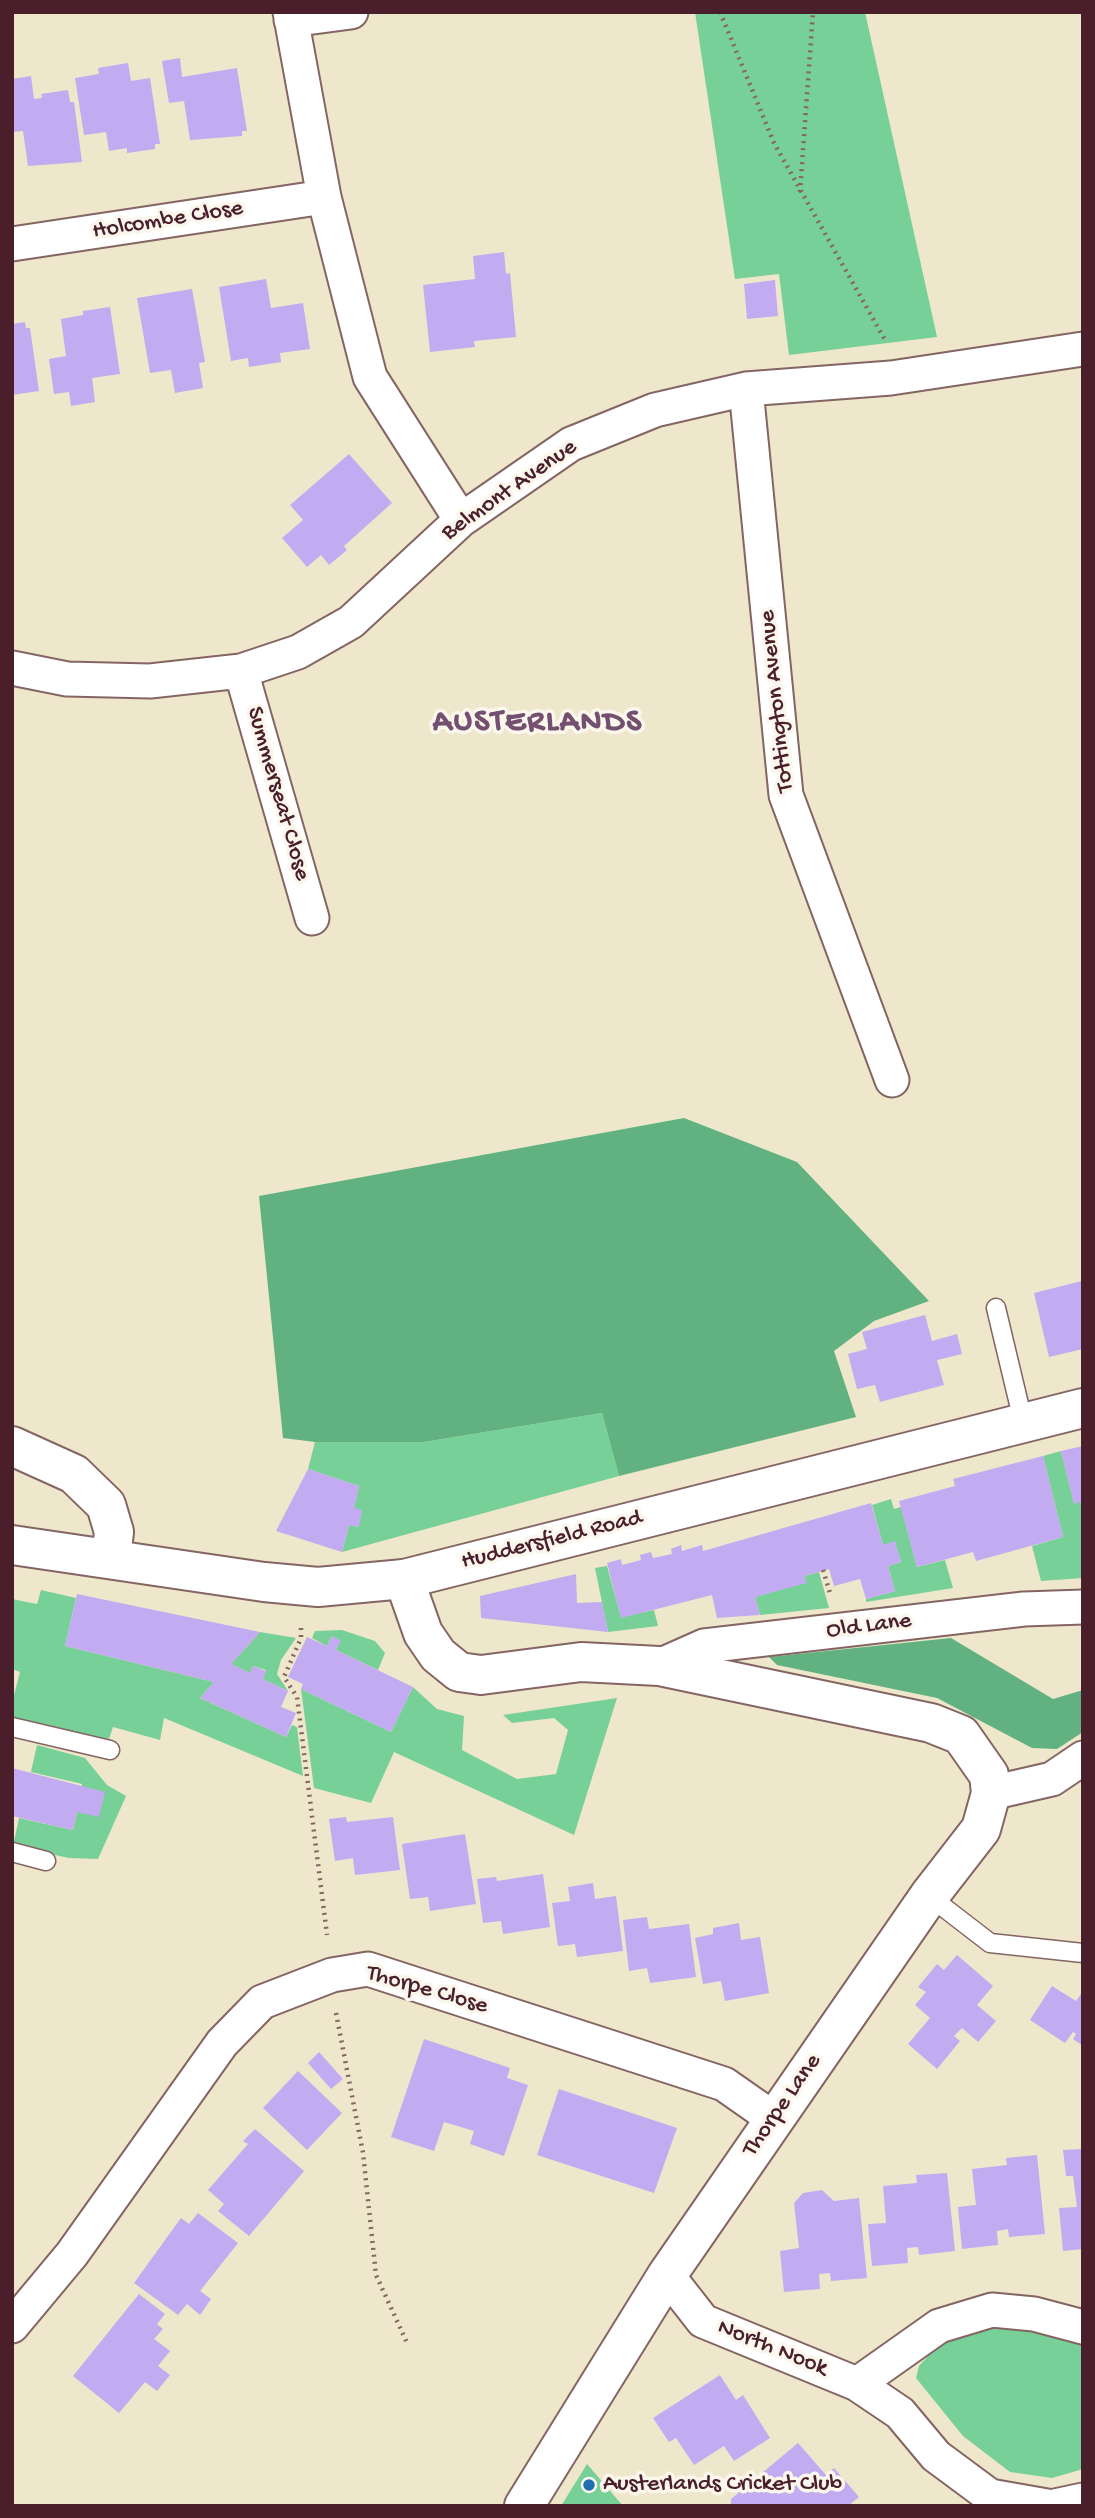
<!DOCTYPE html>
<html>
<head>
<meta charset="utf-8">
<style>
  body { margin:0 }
  #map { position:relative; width:1095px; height:2518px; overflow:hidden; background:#efe7cb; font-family:"Gochi Hand",sans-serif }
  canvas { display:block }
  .frame { position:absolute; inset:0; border:14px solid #4a1f2b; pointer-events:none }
</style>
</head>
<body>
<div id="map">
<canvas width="1095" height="2518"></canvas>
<div class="frame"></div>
</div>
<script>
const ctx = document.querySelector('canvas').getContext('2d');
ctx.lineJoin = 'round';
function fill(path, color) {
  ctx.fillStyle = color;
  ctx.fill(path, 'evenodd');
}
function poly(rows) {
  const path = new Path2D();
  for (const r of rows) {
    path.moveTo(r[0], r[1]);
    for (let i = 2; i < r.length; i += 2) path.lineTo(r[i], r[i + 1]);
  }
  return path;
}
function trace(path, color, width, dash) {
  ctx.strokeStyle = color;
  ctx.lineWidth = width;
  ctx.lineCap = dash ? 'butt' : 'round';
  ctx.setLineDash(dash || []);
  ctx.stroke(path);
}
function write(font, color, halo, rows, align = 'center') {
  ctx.font = font + ' "Gochi Hand",sans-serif';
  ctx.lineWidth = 7;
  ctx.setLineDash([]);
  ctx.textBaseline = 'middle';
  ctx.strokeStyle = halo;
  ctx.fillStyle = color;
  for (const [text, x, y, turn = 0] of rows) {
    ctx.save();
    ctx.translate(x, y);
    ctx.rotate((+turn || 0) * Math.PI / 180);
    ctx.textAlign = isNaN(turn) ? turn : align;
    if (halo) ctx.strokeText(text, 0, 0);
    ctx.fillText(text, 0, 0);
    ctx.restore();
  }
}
fill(poly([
  [695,12,865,12,937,337,789,355,779,274,735,279],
  [602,1413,619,1476,342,1552,349,1525,359,1527,354,1508,359,1486,308,1469,315,1442,424,1442],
  [1061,1451,1074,1503,1083,1501,1083,1578,1041,1581,1032,1546,1063,1537,1043,1456],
  [891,1499,894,1509,901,1507,917,1567,945,1560,953,1588,866,1602,866,1599,895,1591,888,1566,901,1562,895,1542,883,1545,872,1505],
  [607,1566,621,1617,654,1610,658,1626,608,1632,595,1568],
  [819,1572,829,1608,760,1615,755,1597,806,1582,804,1576],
  [41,1590,76,1598,65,1646,214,1682,200,1698,286,1737,292,1725,297,1727,303,1776,164,1718,160,1740,113,1727,109,1739,12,1719,12,1703,20,1672,12,1669,12,1599,37,1604],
  [342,1630,375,1641,385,1653,378,1670,336,1650,340,1641,332,1636,327,1646,312,1638,315,1631],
  [260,1632,296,1638,281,1660,277,1674,288,1691,263,1679,266,1670,253,1666,250,1673,231,1664],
  [413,1687,437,1709,464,1716,462,1750,517,1779,556,1774,568,1730,554,1718,512,1723,503,1715,617,1698,574,1835,394,1752,371,1803,314,1788,301,1689,391,1732],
  [37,1745,85,1758,107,1785,126,1796,98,1859,69,1858,13,1846,19,1818,73,1830,77,1812,82,1784,31,1772],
  [988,2325,1028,2327,1083,2338,1083,2469,1052,2478,1010,2472,963,2436,916,2378,919,2366,940,2343],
  [587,2464,623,2506,561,2506]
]), '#77d097');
fill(poly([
  [684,1118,797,1162,929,1301,874,1321,834,1351,856,1417,619,1476,602,1413,424,1442,315,1442,283,1438,259,1196],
  [951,1638,1053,1699,1083,1690,1083,1732,1057,1749,1032,1748,937,1698,777,1665,769,1657]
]), '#61b280');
fill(poly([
  [180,58,182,77,237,68,247,131,242,131,242,136,190,140,184,101,169,103,162,61],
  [128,63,131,81,150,78,160,144,155,144,155,149,127,153,127,148,109,151,106,132,84,135,75,78,99,74,98,68],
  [31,76,34,99,42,98,41,94,68,90,70,102,74,102,82,162,28,166,23,131,12,132,12,79],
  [504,252,506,274,510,273,516,337,474,341,475,347,430,352,423,285,475,279,473,256],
  [266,279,271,308,303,303,310,349,280,353,281,362,249,367,248,358,231,361,219,287],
  [775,280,778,316,747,319,744,284],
  [192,289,205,362,199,363,203,388,175,393,171,370,150,373,137,298],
  [110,307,120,374,92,378,95,402,71,406,69,392,54,394,49,359,66,356,61,319,83,315,83,311],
  [25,322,26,328,30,328,39,391,12,395,12,324],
  [349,454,392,503,344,546,347,550,329,565,321,555,307,567,282,538,303,520,290,505],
  [1082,1281,1083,1349,1049,1357,1034,1293],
  [925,1315,932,1341,957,1334,962,1354,937,1360,944,1385,880,1402,875,1385,857,1389,848,1354,867,1349,862,1332],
  [1083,1446,1083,1501,1074,1504,1061,1451],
  [1043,1456,1063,1537,976,1561,973,1552,917,1567,899,1501,955,1486,953,1479],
  [308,1469,359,1486,354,1508,362,1510,359,1527,349,1525,342,1552,276,1531],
  [871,1503,883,1545,895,1541,901,1562,888,1566,895,1591,866,1599,860,1579,834,1586,829,1569,804,1576,807,1583,755,1597,760,1615,717,1618,712,1595,621,1618,607,1563,621,1559,622,1565,641,1560,640,1555,651,1552,653,1558,672,1554,671,1549,681,1545,682,1551,702,1545,703,1551],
  [576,1574,577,1603,602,1602,608,1632,481,1618,480,1596],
  [77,1594,260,1632,231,1664,250,1673,253,1666,266,1671,263,1679,288,1691,281,1707,296,1713,286,1737,200,1698,214,1682,65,1646],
  [332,1636,341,1641,336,1650,413,1687,391,1732,301,1689,303,1684,288,1677,307,1637,327,1646],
  [12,1768,105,1792,99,1817,77,1812,73,1830,12,1816],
  [346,1817,347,1822,393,1817,400,1870,355,1875,353,1858,335,1861,329,1819],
  [465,1834,476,1904,430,1911,428,1897,410,1899,402,1844],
  [543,1874,550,1927,503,1934,501,1921,483,1923,477,1879,496,1877,497,1881],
  [593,1883,595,1899,616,1896,623,1951,577,1957,575,1944,558,1946,552,1903,570,1901,568,1887],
  [647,1917,649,1929,689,1924,696,1977,650,1983,647,1968,629,1971,623,1920],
  [739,1923,741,1940,760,1937,769,1993,725,2001,721,1981,703,1984,695,1938,713,1934,713,1928],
  [957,1955,993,1986,977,2005,996,2021,978,2042,962,2028,954,2036,960,2041,937,2069,908,2044,930,2018,915,2005,926,1992,918,1987,937,1964,944,1970],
  [1052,1986,1076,2001,1083,1991,1083,2046,1073,2039,1076,2034,1073,2032,1065,2043,1030,2020],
  [424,2039,510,2068,507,2078,528,2085,504,2156,470,2144,474,2131,444,2122,434,2151,391,2137],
  [319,2052,343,2079,331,2089,308,2063],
  [298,2071,342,2113,307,2150,263,2108],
  [559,2089,677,2128,654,2193,537,2155],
  [255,2129,304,2171,249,2236,218,2211,224,2204,208,2190,248,2144,243,2141],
  [1083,2149,1083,2249,1063,2251,1059,2208,1077,2207,1073,2176,1066,2176,1063,2150],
  [1037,2155,1045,2234,1009,2237,1008,2229,997,2231,998,2245,962,2249,958,2207,976,2205,972,2169,1007,2165,1006,2158],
  [947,2173,955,2251,919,2255,918,2247,907,2248,908,2263,872,2266,868,2224,886,2223,883,2186,917,2183,916,2175],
  [822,2190,834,2201,859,2198,867,2278,831,2281,830,2273,819,2274,820,2289,784,2292,780,2251,799,2248,794,2203,803,2193],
  [198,2213,238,2243,200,2291,211,2299,200,2315,187,2304,178,2315,134,2283,181,2218,189,2224],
  [139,2294,165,2314,157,2324,163,2329,154,2339,170,2351,158,2366,170,2375,157,2391,145,2382,119,2413,73,2376],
  [720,2375,736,2400,743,2395,770,2438,734,2461,724,2446,694,2465,676,2438,669,2442,653,2418],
  [798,2443,826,2475,834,2468,859,2497,848,2506,731,2506,731,2499]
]), '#c2abf1');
const lane = poly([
  [996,1308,1023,1421],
  [12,1727,110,1750],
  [12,1852,46,1861],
  [929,1896,990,1943,1083,1953]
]);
const street = poly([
  [290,12,324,197,370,377,461,520],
  [291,20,351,12],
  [12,244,324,197],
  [746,389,786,795,892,1080],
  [12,668,67,679,150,681,241,671,298,652,351,622,461,520,571,444,655,410,746,389,891,378,1083,349],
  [241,671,312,918],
  [659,1666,704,1646,1024,1609,1083,1607],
  [991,1793,1052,1779,1083,1758],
  [667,2275,703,2321,857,2384,900,2413,936,2456,990,2496,1047,2506],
  [12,2326,72,2254,222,2043,262,2002,332,1975,368,1969,724,2084,774,2119],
  [857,2384,939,2326,992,2310,1034,2314,1083,2327],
  [1055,2506,1083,2500]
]);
const secondary = poly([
  [12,1446,74,1474,106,1505,114,1532,111,1558],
  [404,1579,423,1633,438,1655,459,1672,481,1675,581,1662,659,1666,931,1723,961,1735,989,1775,991,1793,981,1829,929,1896,667,2275,524,2506]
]);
const primary = poly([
  [12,1545,264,1582,318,1587,404,1579,1083,1408]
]);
trace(lane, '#846563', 21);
trace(street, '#846563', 37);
trace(secondary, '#846563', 42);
trace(primary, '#846563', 42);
trace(poly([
  [720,12,774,143,885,340],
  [800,192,813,12],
  [823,1570,830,1593],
  [301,1628,301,1638,284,1677,297,1697,327,1935],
  [336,2013,363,2153,376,2275,408,2345]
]), '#846563', 4.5, [2, 5]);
trace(lane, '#fff', 18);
trace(street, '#fff', 33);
trace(secondary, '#fff', 38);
trace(primary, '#fff', 38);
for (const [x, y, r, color] of [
  [589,2485,7,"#1f6fb2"]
]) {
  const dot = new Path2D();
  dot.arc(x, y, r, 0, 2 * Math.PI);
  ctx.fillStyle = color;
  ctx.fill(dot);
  trace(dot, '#fbf7ec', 2.5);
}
write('24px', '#4a1f2b', '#fbf7ec', [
  ["Holcombe Close",168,221,-9],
  ["Belmont Avenue",510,491,-35],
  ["Tottington Avenue",778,701,-96],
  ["Summerseat Close",277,794,74],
  ["Huddersfield Road",552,1541,-14],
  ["Old Lane",869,1627,-7],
  ["Thorpe Close",427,1991,16],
  ["Thorpe Lane",783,2106,-55],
  ["North Nook",772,2349,22]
]);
write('24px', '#4a1f2b', '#fbf7ec', [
  ["Austerlands Cricket Club",603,2485]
], 'left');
ctx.letterSpacing = '2px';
write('bold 32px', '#745070', '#fbf7ec', [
  ["AUSTERLANDS",538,724]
]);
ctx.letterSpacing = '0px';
</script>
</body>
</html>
